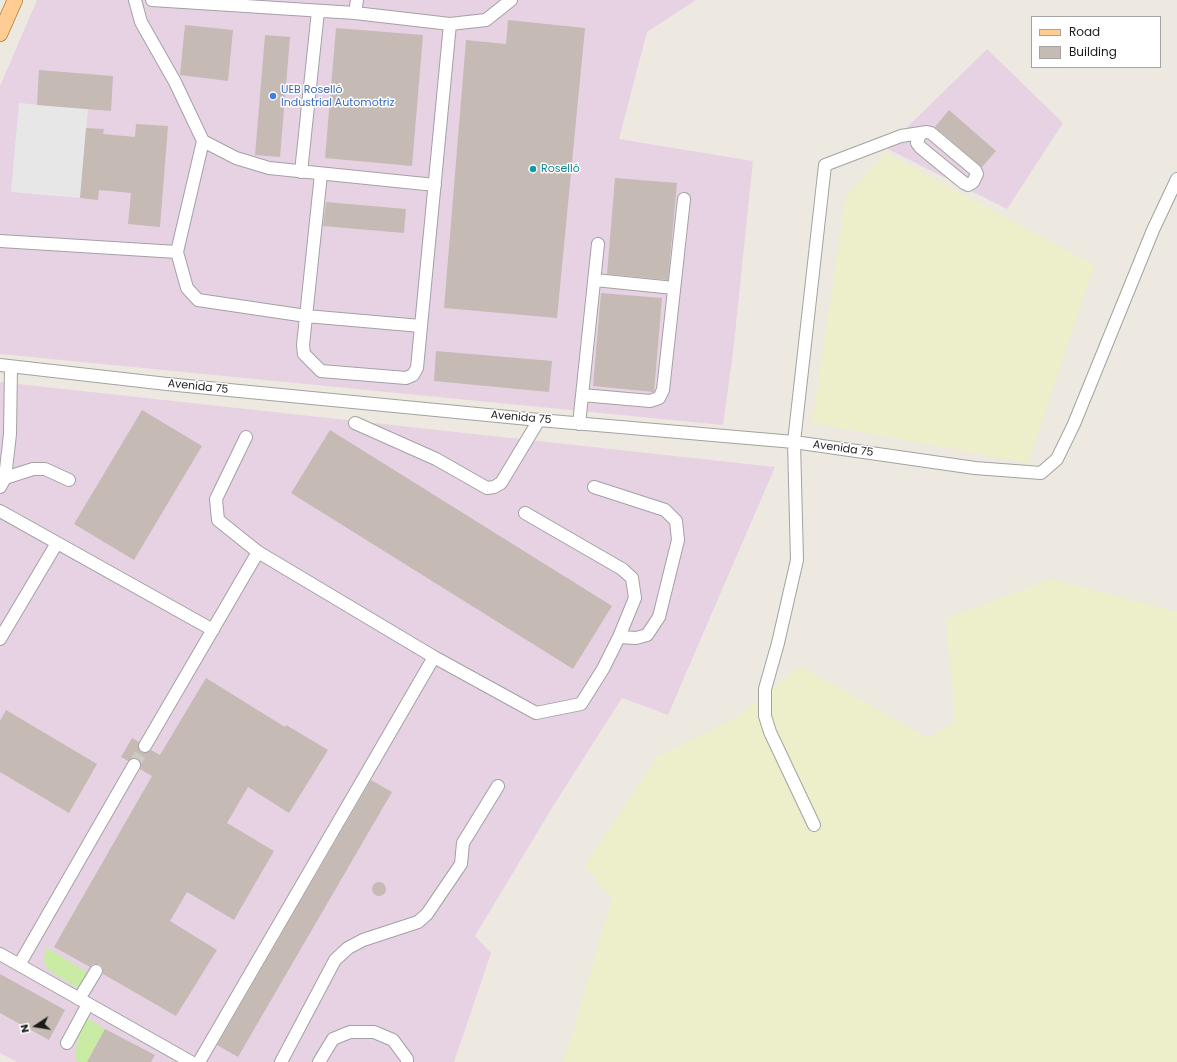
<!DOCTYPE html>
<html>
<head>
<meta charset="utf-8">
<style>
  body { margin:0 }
  #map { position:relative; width:1177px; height:1062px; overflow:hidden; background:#eee9e0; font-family:Poppins,sans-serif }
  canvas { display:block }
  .legend { position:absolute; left:1031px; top:16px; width:130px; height:52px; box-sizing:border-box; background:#fff; border:1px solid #a4a4a4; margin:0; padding:5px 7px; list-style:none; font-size:12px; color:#1b1b1b }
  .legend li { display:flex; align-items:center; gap:8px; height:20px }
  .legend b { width:20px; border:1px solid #a4a4a4 }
  .north { position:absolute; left:16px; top:1006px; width:40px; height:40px; -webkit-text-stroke:3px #fff; paint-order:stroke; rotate:258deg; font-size:11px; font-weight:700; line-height:16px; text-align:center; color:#1b1b1b }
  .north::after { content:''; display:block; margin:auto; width:14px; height:18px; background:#1b1b1b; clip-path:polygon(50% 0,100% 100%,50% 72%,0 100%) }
</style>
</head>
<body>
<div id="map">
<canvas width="1177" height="1062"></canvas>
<ul class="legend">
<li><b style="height:5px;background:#ffcc94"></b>Road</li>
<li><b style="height:11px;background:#c5bab4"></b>Building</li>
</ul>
<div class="north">N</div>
</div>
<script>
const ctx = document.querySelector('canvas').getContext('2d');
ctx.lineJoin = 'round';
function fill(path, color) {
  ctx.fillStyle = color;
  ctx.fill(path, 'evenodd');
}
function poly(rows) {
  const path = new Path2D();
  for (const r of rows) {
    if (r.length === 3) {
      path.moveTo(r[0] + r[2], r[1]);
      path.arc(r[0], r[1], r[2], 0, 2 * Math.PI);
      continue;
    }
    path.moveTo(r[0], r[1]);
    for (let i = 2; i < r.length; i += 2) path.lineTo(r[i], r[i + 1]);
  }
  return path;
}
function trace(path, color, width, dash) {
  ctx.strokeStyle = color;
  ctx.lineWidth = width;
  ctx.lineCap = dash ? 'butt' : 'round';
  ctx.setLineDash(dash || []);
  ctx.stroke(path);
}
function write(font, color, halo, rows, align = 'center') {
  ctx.font = font + ' Poppins,sans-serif';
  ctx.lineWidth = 3;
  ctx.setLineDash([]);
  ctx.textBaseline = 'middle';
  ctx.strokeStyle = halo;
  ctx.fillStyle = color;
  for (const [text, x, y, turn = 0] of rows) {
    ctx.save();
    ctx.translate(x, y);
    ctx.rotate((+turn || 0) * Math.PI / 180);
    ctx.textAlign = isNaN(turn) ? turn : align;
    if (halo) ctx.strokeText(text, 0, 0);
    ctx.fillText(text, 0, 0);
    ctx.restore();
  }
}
fill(poly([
  [37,0,696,0,647,32,619,139,753,161,733,353,723,425,0,354,0,86],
  [987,49,1063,123,1007,209,886,148],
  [0,382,775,467,668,715,622,698,555,803,475,936,491,953,454,1062,17,1062,0,1053]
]), '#e7d2e4');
fill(poly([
  [886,153,1094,265,1028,463,812,423,846,195],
  [1051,579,1177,612,1177,1062,564,1062,612,899,585,866,657,757,738,717,800,666,928,738,955,721,946,619]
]), '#edeeca');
fill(poly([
  [46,947,90,974,84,986,76,987,47,969,44,960],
  [86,1017,105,1029,87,1062,79,1062,75,1059,78,1033]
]), '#c9eba3');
fill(poly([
  [19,103,88,109,80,198,11,192]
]), '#e7e7e7');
fill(poly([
  [508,20,585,28,557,318,444,308,466,40,506,44],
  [185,25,233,30,228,81,180,75],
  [336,28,423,35,412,166,325,158],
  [265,35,290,37,280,157,255,155],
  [39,70,113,76,111,111,37,105],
  [949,110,996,151,982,167,935,127],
  [136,124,168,126,160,227,128,224,131,193,99,190,98,200,80,198,86,128,104,129,103,134,135,137],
  [615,178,677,183,668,280,607,274],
  [326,202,406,209,404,233,323,226],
  [601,293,662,298,654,392,593,386],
  [436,351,552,361,549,392,434,381],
  [142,410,202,446,134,560,74,524],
  [330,430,612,606,573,669,291,493],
  [206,678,285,727,286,725,328,750,289,813,248,787,227,823,274,851,234,920,187,892,170,921,217,950,176,1016,103,974,103,968,100,964,93,964,90,967,54,947,152,776,140,769,141,765,138,759,134,758,128,761,121,757,132,738,139,742,138,746,141,752,145,753,151,750,160,755],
  [6,710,97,764,69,813,0,772,0,721],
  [371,780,392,792,238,1057,217,1045],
  [379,889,7],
  [0,974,65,1010,49,1040,0,1013],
  [105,1029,155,1055,151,1062,87,1062]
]), '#c5bab4');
trace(poly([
  [134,765,145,746]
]), '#cecac2', 12, [12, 6]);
const minor = poly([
  [135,0,141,22,175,82,203,141,236,158,269,168,435,185],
  [152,0,355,13,450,24,486,20,511,0],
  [355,13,357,0],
  [203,141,177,252,187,288,198,300,306,316,421,326],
  [301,172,318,11],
  [321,174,303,345,304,354,321,371,406,378,413,375,417,368,450,24],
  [0,241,177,252],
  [595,280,674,288],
  [0,365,167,384,539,420,794,442,975,468,1041,473,1057,459,1074,424,1153,230,1177,179],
  [582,395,650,401,659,398,663,390,684,199],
  [355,423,436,459,487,488,494,487,501,483,539,420],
  [579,424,598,244],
  [246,437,216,499,218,520,258,552],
  [5,478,33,469,45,469,69,480],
  [0,487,5,478,10,434,11,367],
  [594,487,665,510,676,521,678,540,659,617,647,635,636,638,619,637],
  [0,511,213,630],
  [0,639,57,543],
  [434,657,536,713,581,704,603,669,619,637,635,598,632,578,622,569,525,513],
  [145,746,258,552,434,657,199,1062],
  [814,825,770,732,765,716,765,689,778,643,797,560,794,442,825,165,901,136,927,132,931,133,975,170,977,174,973,182,968,185,964,183,920,147,917,143,920,134],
  [0,954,191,1062],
  [19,965,134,765],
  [79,999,96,971],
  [67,1043,88,1004],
  [281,1062,335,960,348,948,363,940,418,922,427,914,461,864,463,843,498,786],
  [319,1062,333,1039,350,1032,374,1032,393,1040,407,1059,407,1062]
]);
const major = poly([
  [0,34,15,0]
]);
trace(minor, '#a2a2a2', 14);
trace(major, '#935c00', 16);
trace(minor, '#fff', 12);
trace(major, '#ffcc94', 15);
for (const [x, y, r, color] of [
  [273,96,4,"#3f7fe0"],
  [533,169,4,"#0f9aa8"]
]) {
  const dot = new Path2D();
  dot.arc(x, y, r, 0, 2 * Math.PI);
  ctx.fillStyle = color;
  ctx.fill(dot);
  trace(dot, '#fff', 1.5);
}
write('11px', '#366cbe', '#fff', [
  ["UEB Roselló",281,90],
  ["Industrial Automotriz",281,103]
], 'left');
write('11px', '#0d838f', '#fff', [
  ["Roselló",541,169]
], 'left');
write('11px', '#1b1b1b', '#fff', [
  ["Avenida 75",198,387,6],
  ["Avenida 75",521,418,5],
  ["Avenida 75",843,449,8]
]);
</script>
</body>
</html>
